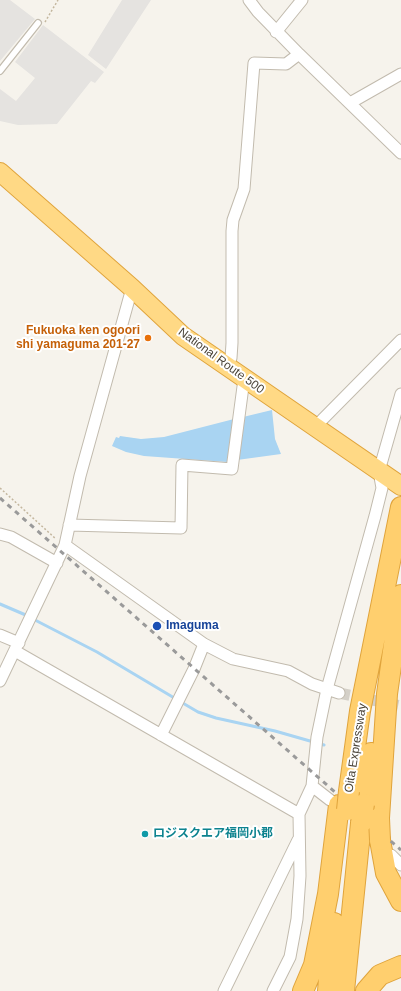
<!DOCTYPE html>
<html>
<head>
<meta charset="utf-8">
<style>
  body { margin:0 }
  canvas { display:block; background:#f6f3ec }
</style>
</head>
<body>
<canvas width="401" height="991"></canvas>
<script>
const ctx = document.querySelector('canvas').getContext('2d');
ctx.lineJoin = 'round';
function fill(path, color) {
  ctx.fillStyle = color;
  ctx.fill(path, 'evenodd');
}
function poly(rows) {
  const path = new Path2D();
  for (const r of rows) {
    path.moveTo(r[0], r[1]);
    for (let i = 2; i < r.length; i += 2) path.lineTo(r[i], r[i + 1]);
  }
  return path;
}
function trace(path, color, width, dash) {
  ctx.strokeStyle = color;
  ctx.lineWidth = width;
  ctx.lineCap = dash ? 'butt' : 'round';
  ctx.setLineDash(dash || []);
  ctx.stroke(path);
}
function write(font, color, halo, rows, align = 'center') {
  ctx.font = font + ' Helvetica,"Noto Sans JP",sans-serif';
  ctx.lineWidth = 4;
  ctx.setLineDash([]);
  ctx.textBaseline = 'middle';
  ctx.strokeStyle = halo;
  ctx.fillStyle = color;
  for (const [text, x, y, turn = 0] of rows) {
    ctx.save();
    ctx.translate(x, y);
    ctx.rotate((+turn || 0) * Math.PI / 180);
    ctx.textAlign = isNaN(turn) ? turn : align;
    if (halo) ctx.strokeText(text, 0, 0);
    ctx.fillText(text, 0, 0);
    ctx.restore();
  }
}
fill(poly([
  [0,0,10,0,35,19,0,61],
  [122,0,151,0,106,69,88,55],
  [43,25,104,72,95,83,91,81,57,124,18,125,0,121,0,89,16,101,35,78,15,62]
]), '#e5e3e0');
fill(poly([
  [272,410,275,439,281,454,237,460,243,417],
  [234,419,227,462,144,456,126,452,112,446,116,437,119,438,120,436,141,439,164,437]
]), '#a9d4f2');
trace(poly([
  [0,604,28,616],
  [33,619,97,652,176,699],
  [181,702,198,712,216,718,275,731,324,745]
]), '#a9d4f2', 3);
trace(poly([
  [339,693,401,706]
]), '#d4d0c8', 11, [11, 5.5]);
const service = poly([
  [0,71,38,23]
]);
const minor = poly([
  [249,0,258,12,299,54,401,153],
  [276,32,302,0],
  [350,103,401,74],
  [226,366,231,358,232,343,232,231,233,220,244,189,254,63,286,64,299,54],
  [315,427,401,340],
  [69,525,181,528,182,465,232,469,244,379],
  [0,534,11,537,57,563],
  [65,545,204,644,233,659,288,671,312,684,339,693],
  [0,635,19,643],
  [15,651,299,814],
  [0,681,65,545,80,476,132,288],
  [161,735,194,669,204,644],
  [312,786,330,800],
  [391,855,401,865],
  [224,991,298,840],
  [273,991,290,957,297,919,300,876,299,814,312,786,317,737,327,689,375,516,382,488,379,471,401,394]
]);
const trunk = poly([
  [0,172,132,288,183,336,401,486]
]);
const motorway = poly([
  [349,791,360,711,401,507],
  [364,804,371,753],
  [379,818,387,694,401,595],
  [380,840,386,873,401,901],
  [303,991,314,965,328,894,339,805],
  [328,991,334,923],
  [344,991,361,823],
  [366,991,380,975,401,966]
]);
trace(service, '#c2bbae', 8);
trace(minor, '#c2bbae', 13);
trace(trunk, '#e0a43c', 20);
trace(motorway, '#e0a43c', 22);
trace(poly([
  [45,22,58,0],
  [0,488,56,539]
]), '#c4b79f', 1.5, [2, 2]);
trace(service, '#fff', 5.5);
trace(minor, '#fff', 11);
trace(trunk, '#ffd985', 18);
trace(motorway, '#ffcf6e', 20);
trace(poly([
  [0,498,401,850]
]), '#9a9a9a', 3, [5, 5]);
const motorwayBridge = poly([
  [347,810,349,791],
  [379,818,380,840],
  [361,823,364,804]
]);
trace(motorwayBridge, '#e0a43c', 22, []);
trace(motorwayBridge, '#ffcf6e', 20);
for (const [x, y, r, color] of [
  [148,338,4,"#e8710a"],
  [157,626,5,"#1a4fb4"],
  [145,834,4,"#0f9aa8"]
]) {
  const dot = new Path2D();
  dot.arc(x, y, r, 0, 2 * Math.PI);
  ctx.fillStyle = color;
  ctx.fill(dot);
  trace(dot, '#fff', 1.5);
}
write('bold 12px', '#c56008', '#fff', [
  ["Fukuoka ken ogoori",140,331],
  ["shi yamaguma 201-27",140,345]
], 'right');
write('12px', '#4b4439', '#fff', [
  ["National Route 500",221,361,36],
  ["Oita Expressway",356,748,-81]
]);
write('bold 12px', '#164399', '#fff', [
  ["Imaguma",166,626]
], 'left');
write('bold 12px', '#0d838f', '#fff', [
  ["ロジスクエア福岡小郡",153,834]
], 'left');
</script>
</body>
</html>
